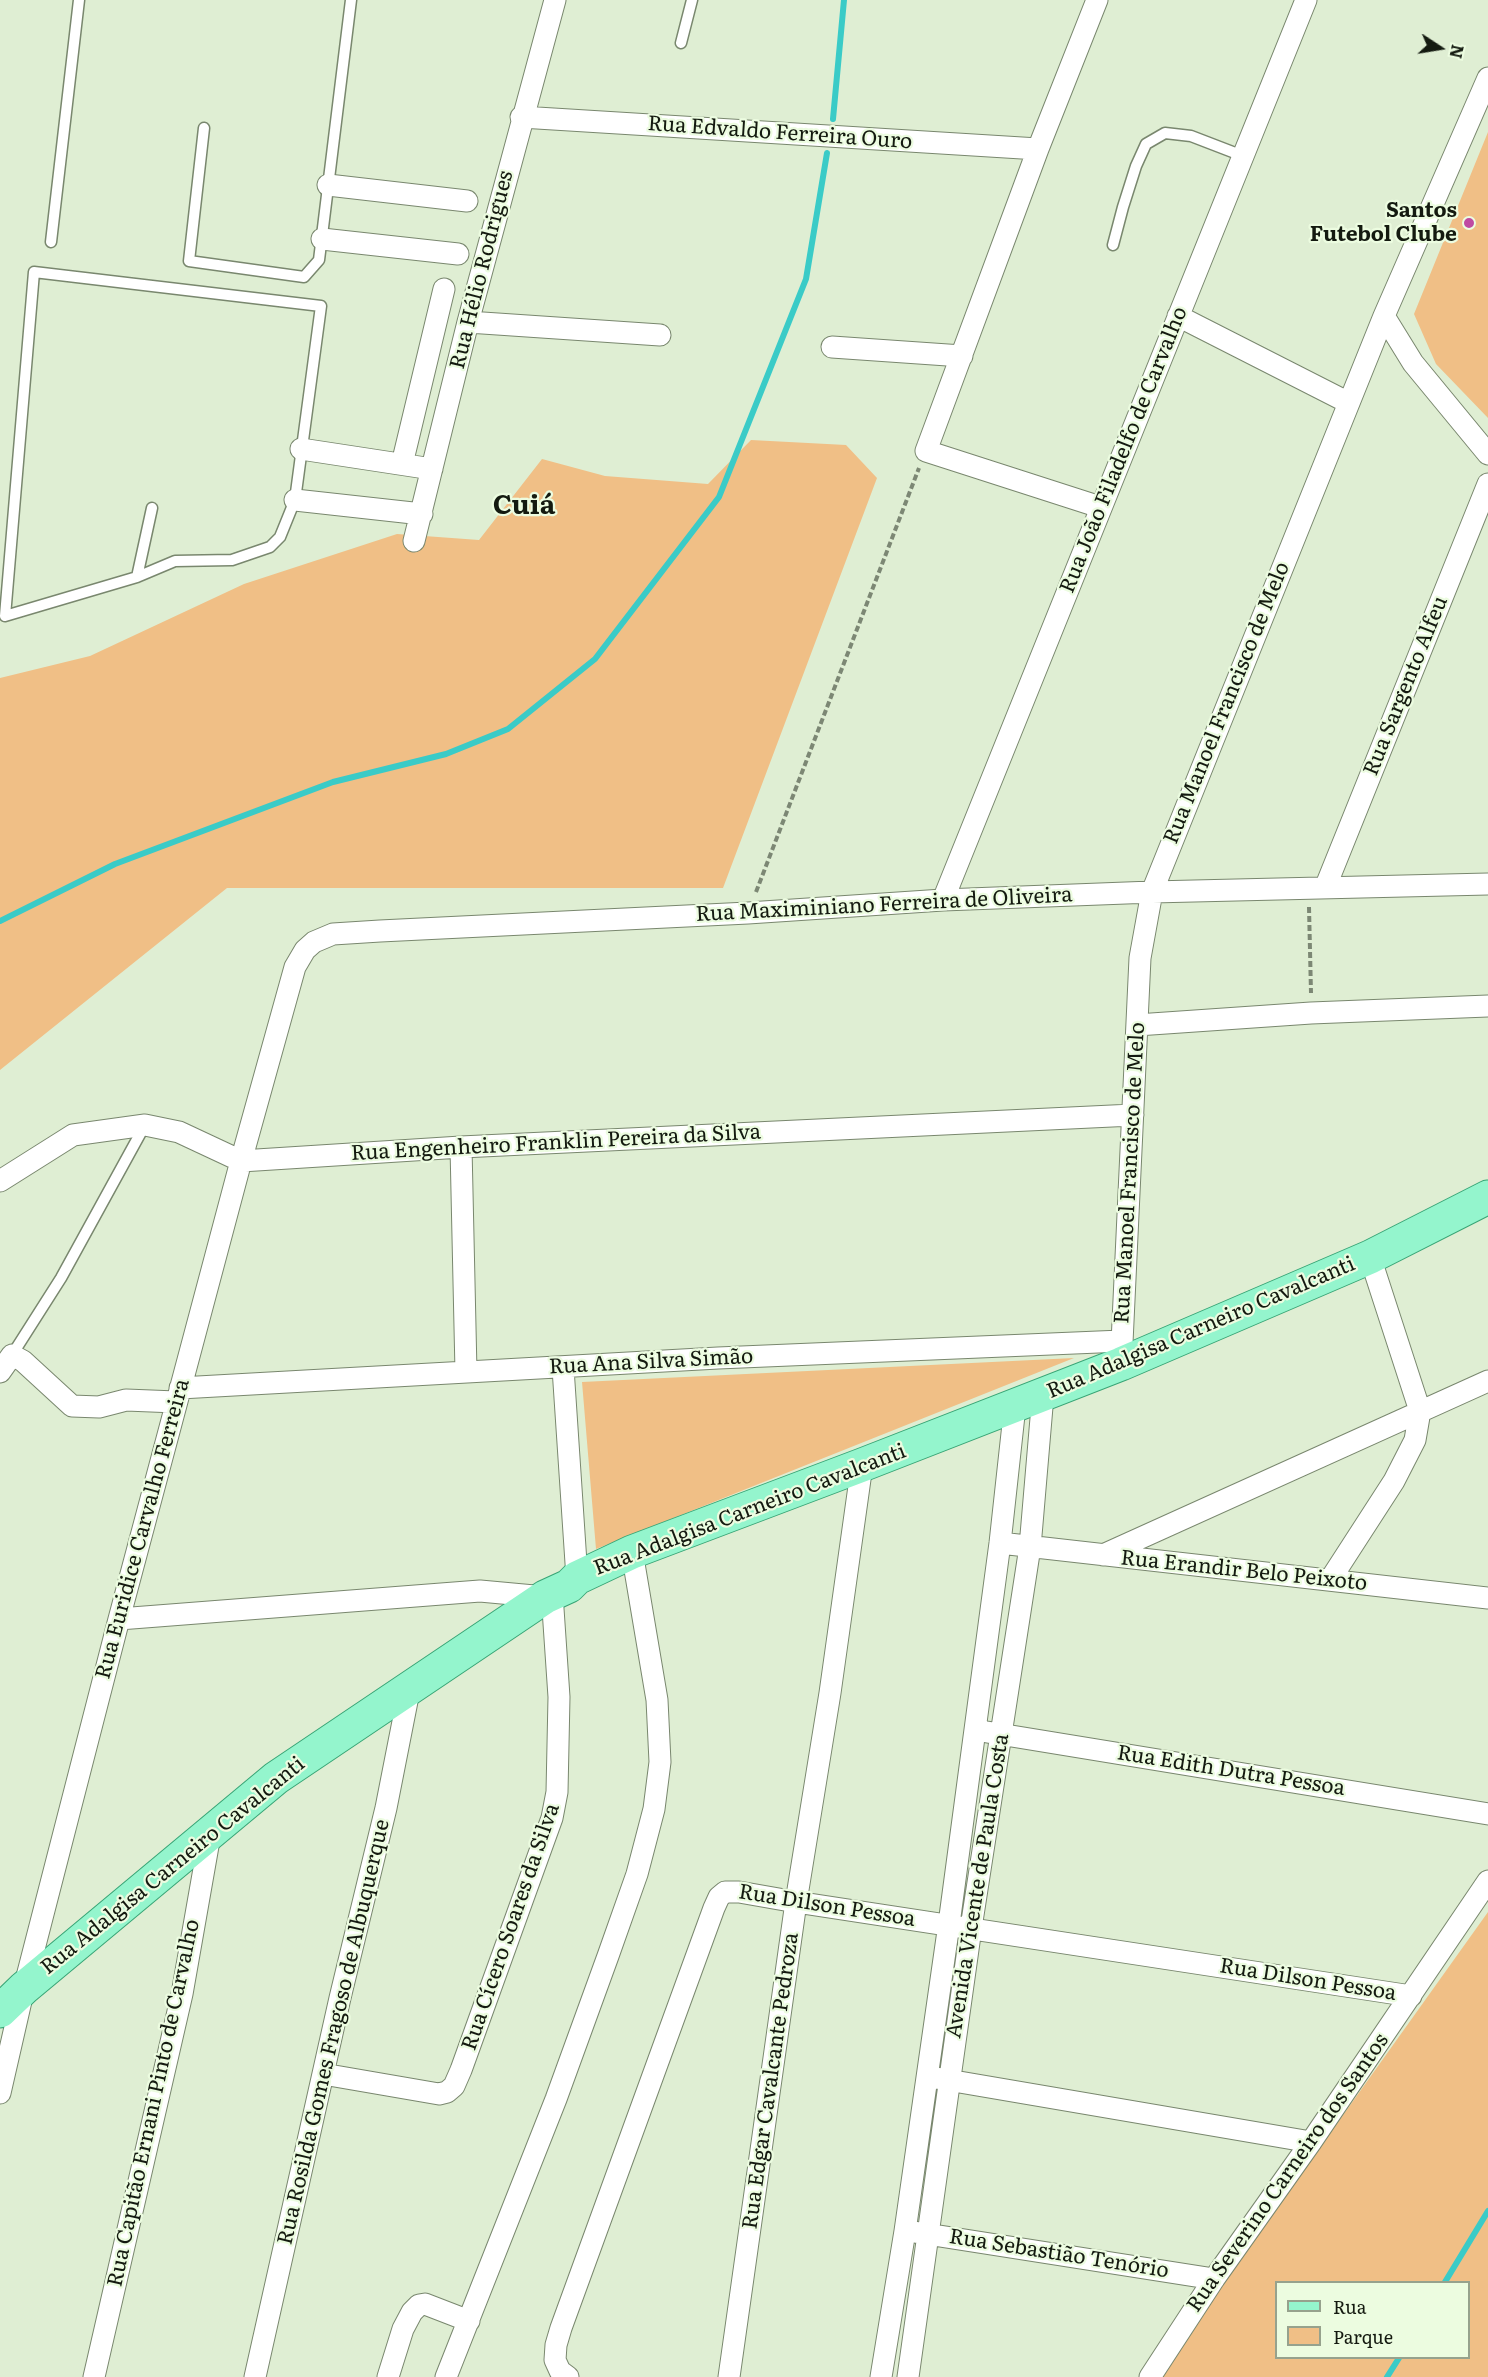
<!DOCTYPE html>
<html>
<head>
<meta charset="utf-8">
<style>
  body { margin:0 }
  #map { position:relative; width:1488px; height:2377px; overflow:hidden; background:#dfeed3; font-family:Literata,serif }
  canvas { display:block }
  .legend { position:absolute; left:1275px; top:2281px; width:195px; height:78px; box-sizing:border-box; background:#ecfce0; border:2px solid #96a28d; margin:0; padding:8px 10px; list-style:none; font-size:18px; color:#141a10 }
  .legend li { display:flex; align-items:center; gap:12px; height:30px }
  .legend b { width:30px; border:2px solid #96a28d }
  .north { position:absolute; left:1410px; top:18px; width:60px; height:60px; -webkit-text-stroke:4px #ecfce0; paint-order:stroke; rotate:102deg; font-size:16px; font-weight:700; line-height:24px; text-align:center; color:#141a10 }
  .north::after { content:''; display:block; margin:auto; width:21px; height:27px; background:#141a10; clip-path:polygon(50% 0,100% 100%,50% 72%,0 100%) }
</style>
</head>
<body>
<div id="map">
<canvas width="1488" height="2377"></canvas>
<ul class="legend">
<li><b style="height:8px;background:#94f5cd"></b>Rua</li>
<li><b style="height:16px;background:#f0bf86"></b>Parque</li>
</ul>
<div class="north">N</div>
</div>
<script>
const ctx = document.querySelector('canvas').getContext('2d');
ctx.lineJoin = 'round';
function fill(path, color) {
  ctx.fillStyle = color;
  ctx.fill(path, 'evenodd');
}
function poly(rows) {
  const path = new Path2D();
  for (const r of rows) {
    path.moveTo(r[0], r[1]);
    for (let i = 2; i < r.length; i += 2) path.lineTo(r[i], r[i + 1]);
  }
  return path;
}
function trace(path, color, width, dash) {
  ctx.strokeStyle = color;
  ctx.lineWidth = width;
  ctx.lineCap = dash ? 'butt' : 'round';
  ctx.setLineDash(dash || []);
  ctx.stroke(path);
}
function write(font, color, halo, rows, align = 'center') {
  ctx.font = font + ' Literata,serif';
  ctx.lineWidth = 4.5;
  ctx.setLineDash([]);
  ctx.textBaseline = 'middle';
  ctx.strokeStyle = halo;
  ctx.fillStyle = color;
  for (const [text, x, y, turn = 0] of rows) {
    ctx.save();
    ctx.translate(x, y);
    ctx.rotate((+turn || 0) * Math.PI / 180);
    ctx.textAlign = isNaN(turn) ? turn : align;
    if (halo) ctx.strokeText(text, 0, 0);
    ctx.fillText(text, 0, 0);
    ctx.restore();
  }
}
fill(poly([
  [1488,132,1488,418,1436,364,1414,314],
  [751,440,846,445,877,478,723,888,227,888,0,1070,0,678,90,656,244,584,397,534,479,540,542,459,605,476,708,484],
  [1074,1358,596,1549,582,1382],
  [1488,1912,1488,2377,1156,2377],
  [1276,2282,1468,2282,1468,2358,1276,2358]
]), '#f0bf86');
trace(poly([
  [833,119,844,0],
  [0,921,115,864,333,782,446,754,508,729,595,659,719,497,806,279,827,153],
  [1445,2282,1488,2211],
  [1387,2377,1399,2358]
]), '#3acbc7', 6);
const service = poly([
  [681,43,692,0],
  [204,128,189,261,304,277,319,260,351,0],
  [51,242,79,0],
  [1113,245,1123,207,1136,166,1146,144,1165,133,1191,136,1243,156],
  [34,272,321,306,295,500,280,537,270,547,232,560,175,561,137,577,5,616,34,272],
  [137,577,152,508],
  [12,1355,61,1278,145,1125]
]);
const minor = poly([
  [1097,0,1038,149,926,451,1100,507],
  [521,117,1038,149],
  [328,185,467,201],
  [322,239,458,254],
  [1178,316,1349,403],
  [1384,316,1413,363,1488,454],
  [468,322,660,335],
  [832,347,962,356],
  [301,449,432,469],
  [402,464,444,289],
  [295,500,422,514],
  [414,541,468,322,555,0],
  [1325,888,1488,484],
  [943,900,1306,0],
  [1137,1025,1311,1013,1488,1006],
  [461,1147,466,1372],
  [0,1181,73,1135,145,1125,179,1132,241,1161,461,1147,1133,1115],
  [1121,1364,1140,958,1152,892,1384,316,1488,78],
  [563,1368,577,1578],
  [0,1372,12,1355,23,1361,72,1406,99,1407,126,1400,176,1402],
  [180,1388,718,1358,1122,1341],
  [1000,1543,1488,1598],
  [1103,1555,1488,1381],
  [1330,1580,1394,1481,1415,1440,1420,1411,1370,1257],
  [119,1619,480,1591,545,1597],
  [987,1732,1488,1814],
  [323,2074,439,2094,447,2092,454,2086,461,2070,552,1818,557,1792,559,1697,552,1594],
  [936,2078,1311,2142],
  [0,2093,24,1988,119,1619,241,1161,295,967,305,950,314,942,333,934,380,931,748,913,943,900,1152,892,1488,884],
  [914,2232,1214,2279],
  [94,2377,182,1994,211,1829],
  [255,2377,340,1998,386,1808,410,1686],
  [388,2377,403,2329,412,2312,419,2305,425,2304,469,2321],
  [446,2377,556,2099,608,1956,637,1874,654,1809,660,1762,657,1700,632,1552],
  [568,2377,560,2371,555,2360,556,2345,561,2328,714,1908,719,1897,725,1892,739,1892,796,1902,1411,1996],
  [729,2377,796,1902,830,1693,862,1465],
  [881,2377,905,2231,949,1924,1000,1543,1015,1406],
  [908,2377,971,1928,1030,1547,1043,1395],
  [1150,2377,1214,2279,1311,2142,1488,1881]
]);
const primary = poly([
  [0,2011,24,1988,276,1778,545,1597,569,1586,577,1578,632,1552,862,1465,1121,1364,1370,1257,1488,1197]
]);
trace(service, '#79876e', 13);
trace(minor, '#79876e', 23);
trace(primary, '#38a475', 35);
trace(poly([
  [756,892,919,468],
  [1309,907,1311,993]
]), '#7c8774', 4, [6, 3]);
trace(service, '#fff', 10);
trace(minor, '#fff', 21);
trace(primary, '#94f5cd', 33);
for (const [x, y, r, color] of [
  [1469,223,6,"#bf4aa2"]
]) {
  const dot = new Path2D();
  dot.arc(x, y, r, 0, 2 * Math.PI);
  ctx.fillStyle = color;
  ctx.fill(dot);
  trace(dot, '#ecfce0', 2);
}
write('21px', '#141a10', '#ecfce0', [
  ["Rua Edvaldo Ferreira Ouro",780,133,4],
  ["Rua Hélio Rodrigues",482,270,-76],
  ["Rua João Filadelfo de Carvalho",1124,450,-68],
  ["Rua Sargento Alfeu",1406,686,-68],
  ["Rua Manoel Francisco de Melo",1227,703,-68],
  ["Rua Maximiniano Ferreira de Oliveira",884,905,-3],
  ["Rua Engenheiro Franklin Pereira da Silva",556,1143,-3],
  ["Rua Manoel Francisco de Melo",1130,1173,-87],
  ["Rua Adalgisa Carneiro Cavalcanti",1201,1328,-23],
  ["Rua Ana Silva Simão",651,1362,-3],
  ["Rua Adalgisa Carneiro Cavalcanti",750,1510,-21],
  ["Rua Euridice Carvalho Ferreira",143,1529,-75],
  ["Rua Erandir Belo Peixoto",1244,1571,6],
  ["Rua Edith Dutra Pessoa",1231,1771,9],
  ["Rua Adalgisa Carneiro Cavalcanti",173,1866,-39],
  ["Avenida Vicente de Paula Costa",978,1886,-81],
  ["Rua Dilson Pessoa",827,1906,9],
  ["Rua Cícero Soares da Silva",511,1927,-71],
  ["Rua Dilson Pessoa",1308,1980,9],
  ["Rua Rosilda Gomes Fragoso de Albuquerque",334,2032,-77],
  ["Rua Edgar Cavalcante Pedroza",771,2081,-82],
  ["Rua Capitão Ernani Pinto de Carvalho",154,2103,-78],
  ["Rua Severino Carneiro dos Santos",1288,2173,-55],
  ["Rua Sebastião Tenório",1059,2254,9]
]);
write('bold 21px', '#141a10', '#ecfce0', [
  ["Santos",1457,211],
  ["Futebol Clube",1457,235]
], 'right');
write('bold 27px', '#141a10', '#ecfce0', [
  ["Cuiá",524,506]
]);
</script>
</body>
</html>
